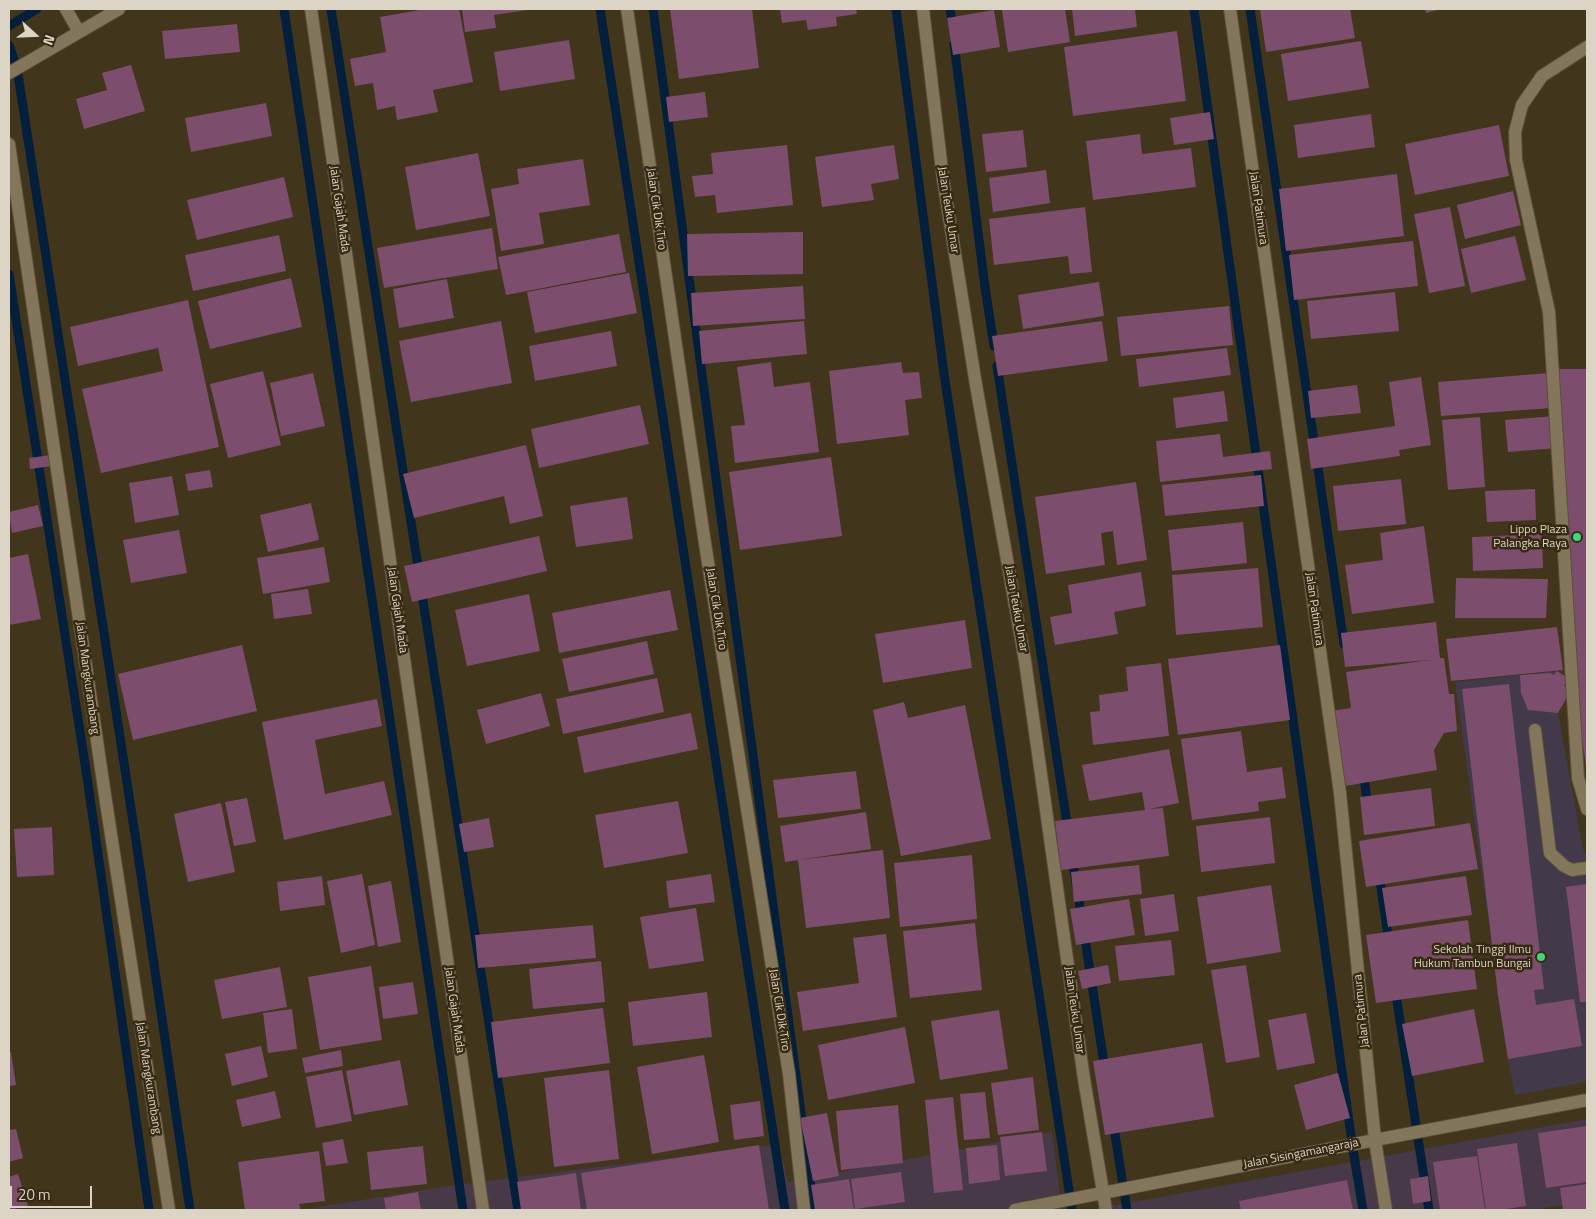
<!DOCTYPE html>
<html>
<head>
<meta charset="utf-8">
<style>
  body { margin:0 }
  #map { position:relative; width:1596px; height:1219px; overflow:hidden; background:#41351c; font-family:"Titillium Web",sans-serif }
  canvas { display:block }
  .frame { position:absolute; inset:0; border:10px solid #dcd5c6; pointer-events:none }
  .north { position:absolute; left:10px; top:10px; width:50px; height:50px; -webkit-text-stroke:4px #372a12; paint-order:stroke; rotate:110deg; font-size:14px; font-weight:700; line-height:20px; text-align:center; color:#dcd5c6 }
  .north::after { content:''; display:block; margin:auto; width:18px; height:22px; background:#dcd5c6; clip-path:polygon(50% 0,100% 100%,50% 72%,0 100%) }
  .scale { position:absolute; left:10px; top:1186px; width:82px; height:22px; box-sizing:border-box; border:2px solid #dcd5c6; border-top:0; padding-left:6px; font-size:15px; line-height:18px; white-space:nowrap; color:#dcd5c6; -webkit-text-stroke:4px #372a12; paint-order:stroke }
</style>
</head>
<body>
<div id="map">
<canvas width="1596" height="1219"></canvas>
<div class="frame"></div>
<div class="north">N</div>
<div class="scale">20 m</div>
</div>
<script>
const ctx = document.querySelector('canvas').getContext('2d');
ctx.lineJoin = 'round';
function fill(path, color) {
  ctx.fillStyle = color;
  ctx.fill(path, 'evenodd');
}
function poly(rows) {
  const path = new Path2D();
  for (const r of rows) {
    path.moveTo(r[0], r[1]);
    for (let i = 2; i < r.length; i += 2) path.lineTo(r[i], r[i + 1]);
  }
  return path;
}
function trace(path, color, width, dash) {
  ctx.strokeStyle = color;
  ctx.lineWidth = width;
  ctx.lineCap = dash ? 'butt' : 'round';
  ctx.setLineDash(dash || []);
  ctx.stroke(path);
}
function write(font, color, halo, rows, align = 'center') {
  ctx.font = font + ' "Titillium Web",sans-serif';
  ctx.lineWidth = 5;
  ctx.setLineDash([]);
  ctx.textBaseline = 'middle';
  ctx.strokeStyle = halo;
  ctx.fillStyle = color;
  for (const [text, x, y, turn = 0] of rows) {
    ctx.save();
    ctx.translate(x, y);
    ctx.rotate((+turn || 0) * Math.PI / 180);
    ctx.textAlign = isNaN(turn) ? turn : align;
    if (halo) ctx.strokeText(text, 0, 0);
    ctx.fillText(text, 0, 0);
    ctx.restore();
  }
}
fill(poly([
  [1587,1119,1587,1201,1534,1210,1089,1210],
  [1052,1132,1062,1210,300,1210,448,1186,779,1144,788,1182]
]), '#473947');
fill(poly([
  [1557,671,1558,713,1584,854,1587,854,1587,1082,1515,1095,1508,1059,1455,682]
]), '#423a4b');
trace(poly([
  [284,9,463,1210],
  [331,9,419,573],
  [600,9,785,1210],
  [653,9,814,1210],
  [896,9,944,374,1072,1210],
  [950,9,953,28],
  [1194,9,1353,1150,1363,1210],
  [1250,9,1344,644],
  [9,26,37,9],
  [954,44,985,287,994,346],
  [9,45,17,68,136,841,190,1210],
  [9,274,87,777,149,1210],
  [997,366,1068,830],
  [421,588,518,1210],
  [1363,771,1368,807],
  [1072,858,1082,919],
  [1379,874,1389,943],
  [1084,932,1105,1070],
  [1395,988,1429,1210],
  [1113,1122,1127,1210]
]), '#031f3b', 9);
fill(poly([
  [425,9,459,9,473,82,433,90,438,112,397,120,395,106,377,110,373,83,355,86,350,59,386,52,380,17],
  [462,9,527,9,527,10,494,15,496,28,465,32],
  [670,9,752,9,759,68,679,79],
  [780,9,856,9,857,14,836,17,837,26,808,30,806,20,782,23],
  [1009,9,1065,9,1070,42,1008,52,1002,10],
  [1072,9,1135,9,1137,27,1075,36],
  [1260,9,1350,9,1355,38,1266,52],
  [1425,9,1441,9,1426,13],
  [994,10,1000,47,953,55,947,18],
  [237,24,240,52,165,59,162,31],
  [1177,31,1186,101,1073,116,1064,47],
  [569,40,575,79,500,91,494,52],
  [1361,41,1369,88,1288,101,1281,54],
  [131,65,145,111,84,129,76,99,107,90,102,73],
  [705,92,708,117,669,122,666,97],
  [266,103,272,136,191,152,185,118],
  [1210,112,1214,139,1174,145,1170,118],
  [1371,114,1375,147,1298,158,1294,125],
  [1499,125,1509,176,1415,195,1405,144],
  [1023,130,1027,167,986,172,982,134],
  [1140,134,1142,154,1191,148,1196,187,1093,200,1086,141],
  [787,145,793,205,717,213,715,195,695,197,692,176,713,174,711,153],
  [894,145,899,179,871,184,874,200,822,207,815,157],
  [478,153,490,216,416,230,405,167],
  [583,159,590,205,539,213,544,244,501,251,491,189,519,184,517,169],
  [1046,170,1050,203,993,212,989,178],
  [1397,174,1404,236,1286,251,1279,189],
  [284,177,293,217,197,240,187,200],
  [1513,191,1521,225,1465,239,1457,205],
  [1085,207,1092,272,1070,274,1068,256,994,265,989,219],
  [1450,207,1465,286,1429,293,1414,214],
  [492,228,498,269,384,288,377,248],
  [803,232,803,274,688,276,687,234],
  [619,234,626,272,506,295,498,257],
  [279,235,286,271,193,291,185,255],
  [1515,236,1526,280,1471,293,1461,249],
  [1413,241,1418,286,1294,300,1289,255],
  [629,273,637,313,535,333,527,292],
  [291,278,302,327,210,349,198,301],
  [447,279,454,318,399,328,393,289],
  [1099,282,1104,316,1023,329,1018,295],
  [803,286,805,319,693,326,691,293],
  [1395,292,1399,331,1311,339,1307,301],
  [188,300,219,447,101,473,82,389,163,371,158,348,78,366,70,327],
  [1229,306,1233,345,1121,356,1117,317],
  [501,321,512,383,411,402,399,341],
  [804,321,807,354,702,364,699,331],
  [1102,321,1108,361,998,376,992,336],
  [611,331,617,366,535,381,529,346],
  [1227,348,1231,375,1139,387,1136,359],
  [771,362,774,387,810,382,819,452,735,463,731,426,745,425,737,367],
  [901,362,903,373,919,372,922,398,905,400,909,435,837,444,829,371],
  [1557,369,1587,369,1587,773,1577,704],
  [263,371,281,445,228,458,210,384],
  [313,373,325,426,281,436,270,383],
  [1549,373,1551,408,1441,416,1438,382],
  [1421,377,1431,445,1399,450,1400,456,1311,469,1307,439,1395,426,1389,382],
  [1357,385,1361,413,1311,418,1308,391],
  [1224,391,1228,421,1176,428,1173,398],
  [640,405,649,444,539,468,531,429],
  [1555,416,1557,448,1508,452,1505,420],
  [1480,417,1485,487,1448,490,1442,420],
  [1220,434,1223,457,1270,451,1272,469,1160,482,1156,441],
  [526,445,543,516,510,524,504,496,414,518,403,474],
  [51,455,52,466,30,469,29,458],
  [831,457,842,536,740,550,729,472],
  [210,470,213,487,188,491,185,474],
  [1261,475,1264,506,1165,516,1162,485],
  [172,476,179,515,135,523,129,483],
  [1401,479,1406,524,1338,531,1333,486],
  [1136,482,1147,560,1117,565,1113,531,1101,533,1105,565,1046,574,1035,497],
  [1535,489,1536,520,1487,522,1485,491],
  [627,497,633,539,576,547,570,506],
  [311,503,319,540,268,552,260,515],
  [38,505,43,526,12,533,9,512],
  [1243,522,1247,563,1172,571,1168,530],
  [1424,526,1434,603,1352,614,1345,565,1383,560,1380,533],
  [179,530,187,573,131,583,123,540],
  [1542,534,1543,568,1473,571,1472,537],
  [539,536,547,571,412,602,404,566],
  [324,547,330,582,263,594,257,558],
  [28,554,41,619,9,625,9,558],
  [1258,568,1263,627,1176,635,1172,575],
  [1141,572,1146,606,1114,612,1118,634,1055,645,1050,617,1072,613,1068,585],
  [1456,578,1548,579,1546,618,1455,618],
  [308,589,312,614,274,619,271,594],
  [670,590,678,630,559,653,552,613],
  [529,594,540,651,467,666,455,610],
  [965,620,972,668,883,683,875,634],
  [1436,622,1440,658,1444,658,1449,694,1454,694,1457,731,1444,733,1434,750,1437,770,1334,788,1324,712,1351,708,1346,672,1429,660,1345,667,1341,633],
  [1557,627,1563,670,1451,681,1446,639],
  [647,641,654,674,569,692,562,659],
  [242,645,257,711,133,740,118,674],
  [1280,645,1290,720,1178,735,1168,659],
  [1161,663,1169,736,1093,745,1090,712,1100,711,1099,695,1128,691,1126,667],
  [1557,671,1568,678,1564,686,1571,690,1558,713,1528,710,1521,693,1520,675,1550,673,1554,675],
  [657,678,664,712,563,734,556,699],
  [1509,684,1544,989,1534,990,1536,1005,1574,999,1582,1046,1508,1059,1498,996,1462,689],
  [541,693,550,726,486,744,477,710],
  [377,699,382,726,315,740,325,794,384,781,392,815,284,840,262,722],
  [904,702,908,718,965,705,991,839,901,856,873,710],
  [691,713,698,749,584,773,577,737],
  [1241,731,1247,772,1282,767,1286,798,1258,802,1259,811,1192,820,1181,739],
  [1169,749,1179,803,1149,809,1163,808,1169,856,1061,870,1055,821,1145,810,1142,792,1089,801,1082,765],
  [856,771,861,809,778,818,773,780],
  [1431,788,1435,826,1364,835,1360,797],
  [247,798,256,842,234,846,225,802],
  [678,801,688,853,604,868,595,815],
  [221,803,235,872,188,882,174,814],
  [866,812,871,849,785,862,780,826],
  [1270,817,1275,863,1201,872,1196,826],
  [489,818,494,847,464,852,459,824],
  [1470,823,1478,869,1366,887,1359,841],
  [52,827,54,875,17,877,14,829],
  [883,850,890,918,806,928,798,860],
  [972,855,977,919,900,927,894,863],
  [1139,865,1142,894,1074,902,1071,872],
  [362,874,375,945,341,953,327,881],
  [711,874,715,902,669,908,666,881],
  [322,876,325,905,280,911,277,882],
  [1466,876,1472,915,1388,927,1382,888],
  [391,881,401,942,378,947,368,886],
  [1587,884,1587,1002,1580,1002,1566,887],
  [1271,885,1281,952,1207,964,1197,897],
  [1174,894,1179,931,1145,936,1140,899],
  [1129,899,1135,935,1076,945,1070,909],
  [696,908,704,961,649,969,640,917],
  [1468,920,1477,989,1376,1003,1366,935],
  [975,923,982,990,910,998,903,931],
  [593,925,596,958,478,968,475,935],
  [886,934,897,1017,803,1031,797,992,859,983,853,938],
  [1171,940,1175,975,1119,981,1115,946],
  [601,961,605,1002,533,1009,529,969],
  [1108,965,1111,983,1082,989,1078,971],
  [1246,965,1260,1057,1226,1063,1211,970],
  [371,966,382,1040,320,1050,308,977],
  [280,967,287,1007,222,1019,214,980],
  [413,982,418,1014,383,1019,379,987],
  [707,992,712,1037,633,1046,628,1002],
  [603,1008,610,1063,498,1078,491,1022],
  [292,1009,297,1049,268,1053,263,1013],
  [1474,1009,1484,1062,1412,1076,1402,1024],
  [999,1010,1008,1069,940,1080,931,1021],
  [1306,1013,1315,1063,1277,1070,1268,1020],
  [905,1027,915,1083,828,1100,818,1045],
  [1202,1043,1214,1117,1105,1135,1093,1061],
  [261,1046,268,1077,232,1086,225,1054],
  [341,1050,343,1066,305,1073,302,1058],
  [11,1052,16,1085,9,1086,9,1053],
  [704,1055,719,1142,652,1154,637,1067],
  [400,1060,408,1105,354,1115,346,1071],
  [342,1070,352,1121,316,1128,306,1077],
  [609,1070,619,1159,554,1167,544,1078],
  [1338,1073,1350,1118,1306,1130,1294,1085],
  [1033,1077,1039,1130,998,1135,991,1083],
  [275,1091,281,1118,242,1127,236,1100],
  [985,1092,990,1138,964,1140,960,1094],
  [953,1097,963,1190,934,1193,925,1100],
  [760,1101,764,1136,734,1140,730,1105],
  [898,1105,903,1163,841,1170,836,1111],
  [827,1113,839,1176,813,1181,800,1118],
  [1587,1126,1587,1182,1546,1188,1538,1133],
  [16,1129,23,1158,9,1162,9,1130],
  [1042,1132,1047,1171,1005,1176,1000,1137],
  [343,1139,348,1163,326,1166,322,1143],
  [1517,1143,1526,1206,1499,1210,1486,1210,1477,1149],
  [759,1145,769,1210,587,1210,581,1173],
  [997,1145,1000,1180,969,1184,966,1148],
  [423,1146,427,1184,371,1190,367,1152],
  [319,1151,325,1201,299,1204,301,1210,245,1210,238,1162],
  [1477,1156,1485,1210,1440,1210,1433,1162],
  [901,1172,905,1202,855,1209,851,1179],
  [576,1173,581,1210,521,1210,517,1182],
  [18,1174,28,1206,9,1210,9,1177],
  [1428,1176,1431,1201,1413,1204,1410,1179],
  [849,1179,854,1210,815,1210,811,1185],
  [1347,1180,1353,1210,1241,1210,1239,1201],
  [1587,1184,1587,1210,1563,1210,1560,1188],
  [418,1192,421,1210,386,1210,384,1198]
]), '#7d4d6d');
const lane = poly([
  [1587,47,1542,76,1522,105,1515,132,1516,160,1549,312,1578,778,1587,809],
  [1535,730,1550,853,1564,866,1572,870,1587,868]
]);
const street = poly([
  [66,9,79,32],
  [311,9,483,1210],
  [627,9,704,537,789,1074,804,1210],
  [923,9,943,179,976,385,1025,661,1084,1079,1106,1210],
  [1230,9,1340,793,1375,1140,1386,1210],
  [9,73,119,9],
  [9,144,106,802,169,1210],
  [1015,1210,1375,1140,1587,1100]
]);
trace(lane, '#5a503a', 14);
trace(street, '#5a503a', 14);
trace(lane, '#84765b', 12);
trace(street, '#84765b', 12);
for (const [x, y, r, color] of [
  [1577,537,5,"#3ed77d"],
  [1541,957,5,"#3ed77d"]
]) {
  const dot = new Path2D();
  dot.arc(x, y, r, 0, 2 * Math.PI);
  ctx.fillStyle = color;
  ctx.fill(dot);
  trace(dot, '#372a12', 2);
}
write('12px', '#dcd5c6', '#372a12', [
  ["Jalan Patimura",1258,208,82],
  ["Jalan Gajah Mada",339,209,82],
  ["Jalan Cik Dik Tiro",656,209,82],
  ["Jalan Teuku Umar",948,210,81],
  ["Jalan Cik Dik Tiro",716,609,81],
  ["Jalan Teuku Umar",1016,609,80],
  ["Jalan Patimura",1314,609,82],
  ["Jalan Gajah Mada",397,610,82],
  ["Jalan Mangkurambang",87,678,82],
  ["Jalan Gajah Mada",454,1010,82],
  ["Jalan Cik Dik Tiro",779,1010,81],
  ["Jalan Teuku Umar",1074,1010,82],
  ["Jalan Patimura",1362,1011,-96],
  ["Jalan Mangkurambang",148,1078,81],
  ["Jalan Sisingamangaraja",1301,1154,-11]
]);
write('12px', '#dcd5c6', '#372a12', [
  ["Lippo Plaza",1567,530],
  ["Palangka Raya",1567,544],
  ["Sekolah Tinggi Ilmu",1531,950],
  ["Hukum Tambun Bungai",1531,964]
], 'right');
</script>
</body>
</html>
